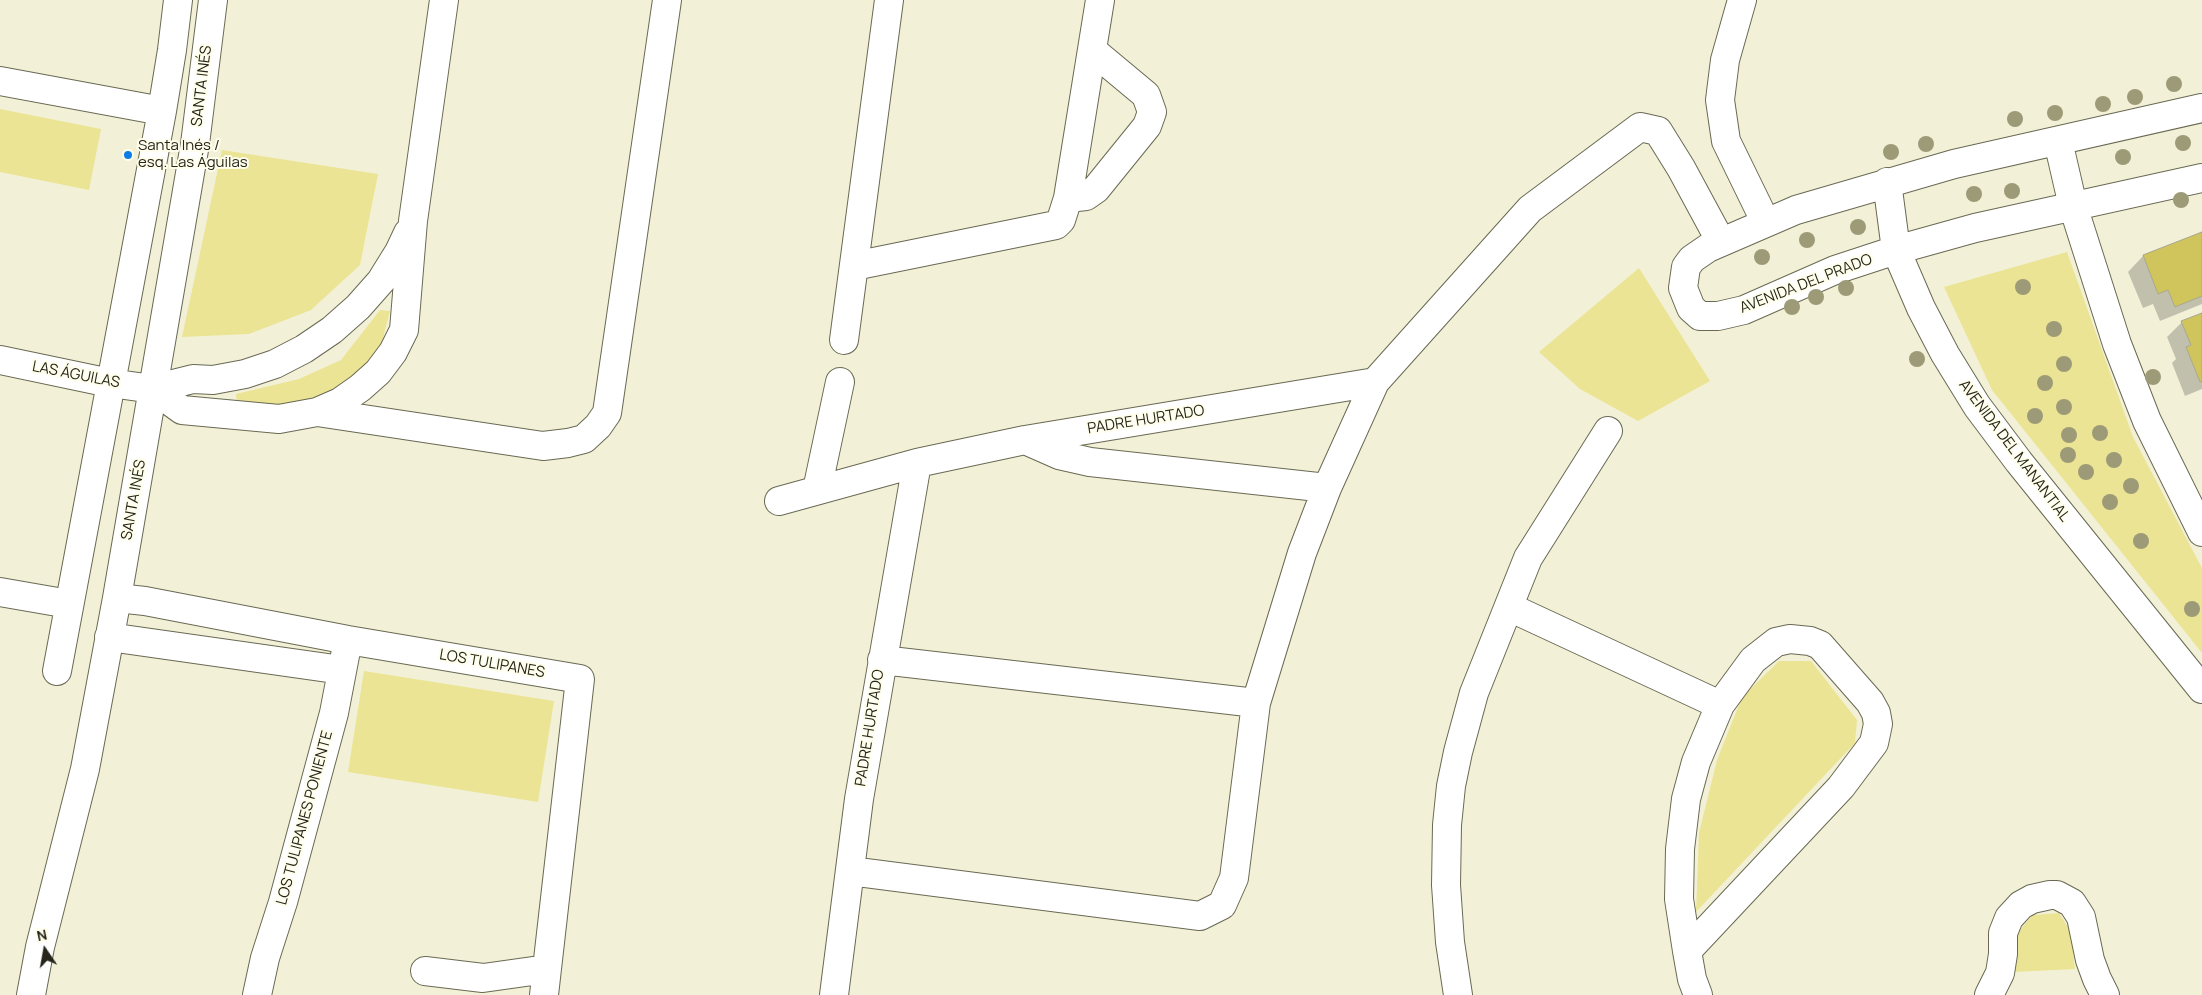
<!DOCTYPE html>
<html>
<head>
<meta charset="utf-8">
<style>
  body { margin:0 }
  #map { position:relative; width:2202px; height:995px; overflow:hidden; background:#f2f1d8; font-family:Manrope,sans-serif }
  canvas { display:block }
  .north { position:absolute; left:20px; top:925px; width:50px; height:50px; -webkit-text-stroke:4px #fffeea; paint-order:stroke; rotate:348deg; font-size:14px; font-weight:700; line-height:20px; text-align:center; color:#26251c }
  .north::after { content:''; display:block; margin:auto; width:18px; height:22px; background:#26251c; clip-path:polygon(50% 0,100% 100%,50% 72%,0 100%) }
</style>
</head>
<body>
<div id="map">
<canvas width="2202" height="995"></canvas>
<div class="north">N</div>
</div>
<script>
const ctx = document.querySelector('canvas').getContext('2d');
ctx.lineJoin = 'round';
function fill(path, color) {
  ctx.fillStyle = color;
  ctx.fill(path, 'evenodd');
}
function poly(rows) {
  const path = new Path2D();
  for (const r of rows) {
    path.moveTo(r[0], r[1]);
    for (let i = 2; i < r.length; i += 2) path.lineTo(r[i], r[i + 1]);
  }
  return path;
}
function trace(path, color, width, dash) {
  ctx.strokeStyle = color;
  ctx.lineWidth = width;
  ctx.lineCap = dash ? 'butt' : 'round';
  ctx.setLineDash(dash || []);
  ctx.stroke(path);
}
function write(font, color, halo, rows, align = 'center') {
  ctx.font = font + ' Manrope,sans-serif';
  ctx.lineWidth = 4;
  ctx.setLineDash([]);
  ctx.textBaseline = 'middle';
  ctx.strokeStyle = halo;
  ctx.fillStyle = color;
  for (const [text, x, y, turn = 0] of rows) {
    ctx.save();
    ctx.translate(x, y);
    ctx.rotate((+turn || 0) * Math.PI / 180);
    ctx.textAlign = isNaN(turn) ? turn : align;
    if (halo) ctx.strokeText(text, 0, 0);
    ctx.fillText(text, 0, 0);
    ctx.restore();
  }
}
fill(poly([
  [0,109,101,129,89,190,0,172],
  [222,150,378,174,360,265,311,310,249,334,182,337],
  [2067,252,2133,437,2202,568,2202,653,1992,390,1944,287],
  [1639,268,1710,381,1638,421,1580,389,1539,352],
  [380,310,390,311,376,365,344,394,295,412,237,405,236,394,299,379,341,360],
  [1779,661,1811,661,1857,720,1855,743,1696,912,1699,833,1717,760,1742,697],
  [364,671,554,701,538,802,348,772],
  [2059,913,2071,932,2075,969,2014,972,2016,934,2033,915]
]), '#ebe494');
fill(poly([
  [2202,233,2202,304,2160,321,2153,304,2143,308,2128,272,2143,256],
  [2202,314,2202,389,2185,396,2172,363,2176,359,2167,337,2182,322]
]), '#0003');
const building = poly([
  [2202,232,2202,296,2175,307,2168,290,2158,294,2143,255,2202,232],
  [2202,313,2202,381,2200,382,2186,347,2191,345,2181,321,2202,313]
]);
fill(building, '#cfc55c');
trace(building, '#a8a68f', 1);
const street = poly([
  [1742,0,1725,60,1720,100,1726,141,1766,223],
  [0,81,162,111],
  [2202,108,1954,164,1796,210,1708,248,1692,259,1686,267,1683,288,1691,308,1700,316,1718,316,1744,310,1835,270,1896,250,1975,228,2202,178],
  [2058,141,2073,206,2117,344,2147,421,2202,532],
  [1887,182,1896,250,1921,308,1945,354,1977,406,2019,462,2202,689],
  [1068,198,1086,196,1096,189,1147,126,1152,112,1146,95,1092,50],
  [854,266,1056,225,1061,220,1068,198,1100,0],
  [844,340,889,0],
  [0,360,110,383,153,389,193,379,213,380,245,374,275,364,304,349,332,330,358,307,381,281,399,252,408,233],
  [153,389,182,410,279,419,317,412,340,402,360,388,378,372,393,352,404,330,413,221,444,0],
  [317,412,543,446,568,443,584,439,598,426,607,413,667,0],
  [1025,440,1059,455,1090,462,1327,488],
  [817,490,840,382],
  [779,501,917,463,1025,440,1375,382],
  [0,592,69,604],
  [117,598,145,601,348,640,580,679,544,995],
  [1509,607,1720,705],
  [109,637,342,670],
  [882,660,1256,703],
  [57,671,162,111,172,50,178,0],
  [850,871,1200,916,1222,905,1234,878,1256,703,1302,553,1327,488,1375,382,1530,209,1640,127,1658,131,1681,168,1721,242],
  [1687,951,1841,787,1874,743,1878,724,1876,713,1870,702,1820,645,1810,641,1790,639,1776,642,1753,660,1720,705,1696,762,1686,799,1680,849,1679,899,1687,951,1692,979,1698,995],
  [425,971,483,978,547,969],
  [31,995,40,947,85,769,117,598,195,144,213,0],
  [257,995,265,958,283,902,334,713,348,640],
  [834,995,859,799,917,463],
  [1458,995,1450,942,1446,885,1447,825,1451,786,1458,752,1474,693,1528,558,1608,431],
  [1989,995,2000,973,2003,954,2003,933,2009,918,2021,905,2032,899,2050,895,2057,895,2072,903,2081,917,2090,960,2097,979,2105,995]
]);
trace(street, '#6a6953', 30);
trace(street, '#fff', 28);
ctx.fillStyle = '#9d9a77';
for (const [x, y] of [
  [2174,84],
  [2135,97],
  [2103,104],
  [2055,113],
  [2015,119],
  [2183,143],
  [1926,144],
  [1891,152],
  [2123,157],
  [2012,191],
  [1974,194],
  [2181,200],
  [1858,227],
  [1807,240],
  [1762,257],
  [2023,287],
  [1846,288],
  [1816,297],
  [1792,307],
  [2054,329],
  [1917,359],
  [2064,364],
  [2153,377],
  [2045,383],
  [2064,407],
  [2035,416],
  [2100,433],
  [2069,435],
  [2068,455],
  [2114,460],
  [2086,472],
  [2131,486],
  [2110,502],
  [2141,541],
  [2192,609]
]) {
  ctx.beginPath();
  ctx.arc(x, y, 8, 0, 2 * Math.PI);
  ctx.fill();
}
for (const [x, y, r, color] of [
  [128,155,5,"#0e7de4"]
]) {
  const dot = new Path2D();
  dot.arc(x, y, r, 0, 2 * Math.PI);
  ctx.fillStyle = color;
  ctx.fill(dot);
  trace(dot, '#fffeea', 2);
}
write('15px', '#26251c', '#fffeea', [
  ["SANTA INÉS",202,86,-83],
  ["AVENIDA DEL PRADO",1806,284,-21],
  ["LAS ÁGUILAS",76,375,11],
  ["PADRE HURTADO",1146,420,-9],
  ["AVENIDA DEL MANANTIAL",2014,451,53],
  ["SANTA INÉS",134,500,-80],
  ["LOS TULIPANES",492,664,10],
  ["PADRE HURTADO",870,728,-81],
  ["LOS TULIPANES PONIENTE",305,818,-75]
]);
write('15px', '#26251c', '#fffeea', [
  ["Santa Inés /",138,146],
  ["esq. Las Águilas",138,163]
], 'left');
</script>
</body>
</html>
